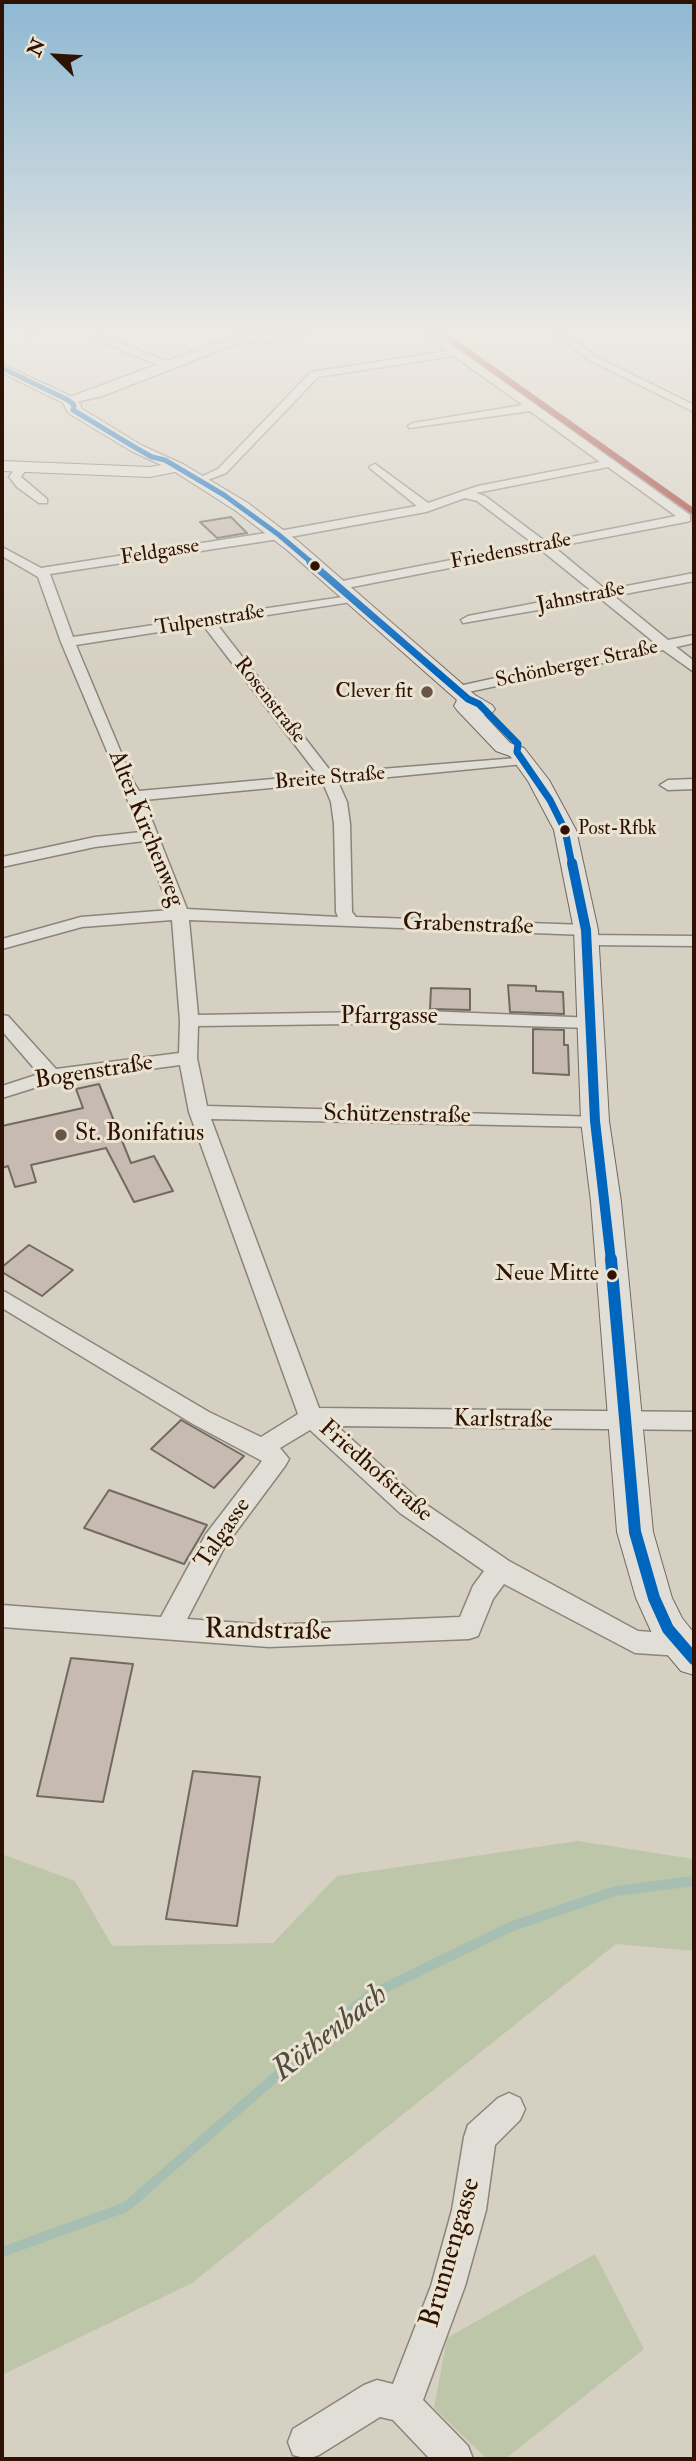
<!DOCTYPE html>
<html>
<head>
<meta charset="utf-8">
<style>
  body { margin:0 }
  #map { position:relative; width:696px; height:2461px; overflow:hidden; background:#d6d0c2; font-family:"IM FELL Double Pica",serif }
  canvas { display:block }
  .frame { position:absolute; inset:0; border:4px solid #2f1203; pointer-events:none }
  .north { position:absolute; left:21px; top:21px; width:70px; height:70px; -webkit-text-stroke:5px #eae3d2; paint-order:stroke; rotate:294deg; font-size:19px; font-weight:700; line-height:28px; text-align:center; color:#2f1203 }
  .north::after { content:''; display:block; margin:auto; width:24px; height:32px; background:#2f1203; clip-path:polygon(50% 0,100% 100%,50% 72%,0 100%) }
</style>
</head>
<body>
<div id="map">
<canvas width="696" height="2461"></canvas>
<div class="frame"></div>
<div class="north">N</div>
</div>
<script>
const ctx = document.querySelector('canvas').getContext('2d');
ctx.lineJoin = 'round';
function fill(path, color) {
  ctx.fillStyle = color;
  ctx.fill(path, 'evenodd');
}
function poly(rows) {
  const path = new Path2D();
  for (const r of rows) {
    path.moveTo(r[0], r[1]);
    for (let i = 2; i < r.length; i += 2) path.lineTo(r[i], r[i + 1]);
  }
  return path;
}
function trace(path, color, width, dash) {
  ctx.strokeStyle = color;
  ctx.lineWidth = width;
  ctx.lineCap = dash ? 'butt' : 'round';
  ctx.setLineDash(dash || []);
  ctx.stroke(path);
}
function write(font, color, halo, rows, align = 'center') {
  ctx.font = font + ' "IM FELL Double Pica",serif';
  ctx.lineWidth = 6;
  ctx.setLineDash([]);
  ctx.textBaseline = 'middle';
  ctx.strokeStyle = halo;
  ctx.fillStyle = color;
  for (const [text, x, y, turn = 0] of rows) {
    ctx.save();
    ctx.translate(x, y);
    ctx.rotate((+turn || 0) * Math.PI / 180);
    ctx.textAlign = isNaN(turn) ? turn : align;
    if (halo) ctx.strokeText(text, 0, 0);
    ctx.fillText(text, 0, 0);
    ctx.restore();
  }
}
fill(poly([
  [578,1841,694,1859,694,1951,616,1944,192,2283,2,2375,2,1854,75,1881,112,1946,273,1943,337,1876],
  [595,2254,644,2349,505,2459,487,2459,434,2408,447,2338]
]), '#bec6a9');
trace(poly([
  [2,2252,126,2207,368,1996,510,1927,616,1891,694,1881]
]), '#a7bfb3', 10);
const building = poly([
  [231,517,247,533,217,538,200,522,231,517],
  [508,985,536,986,536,991,563,992,564,1014,510,1012,508,985],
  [431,988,470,989,470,1010,430,1009,431,988],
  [533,1029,564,1030,564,1045,568,1045,569,1075,533,1073,533,1029],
  [99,1084,131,1163,154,1156,173,1191,134,1202,106,1148,31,1165,36,1182,15,1187,8,1166,2,1168,2,1126,83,1108,76,1089,99,1084],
  [29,1245,73,1270,42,1296,2,1272,2,1267,29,1245],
  [181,1420,244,1456,214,1488,151,1449,181,1420],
  [109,1490,207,1525,184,1564,84,1528,109,1490],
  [71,1658,133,1664,103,1802,37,1796,71,1658],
  [193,1771,260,1777,237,1926,166,1919,193,1771]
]);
fill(building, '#c7bab0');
trace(building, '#726a61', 2);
const minor = poly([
  [26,332,36,332,37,333,32,336,26,332],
  [228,332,243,332,261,338,290,332,310,332,261,344,228,332],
  [423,332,434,332,690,515,690,521,686,522,554,547,606,590,694,573,694,581,614,596,668,640,694,635,694,643,676,647,694,661,694,672,663,650,459,694,454,693,454,687,459,686,655,643,601,599,463,623,461,620,468,616,593,592,541,550,337,590,331,586,337,582,534,544,477,501,465,498,426,512,279,539,50,574,73,637,356,595,357,598,351,602,216,623,332,773,529,757,531,760,524,764,338,782,347,802,350,824,352,912,356,917,586,925,595,930,587,935,694,936,694,946,587,945,578,940,586,935,189,920,198,1015,425,1011,596,1018,599,1022,596,1026,590,1028,425,1023,198,1026,197,1058,207,1106,602,1117,605,1121,602,1125,595,1127,211,1119,319,1408,694,1412,694,1430,337,1426,418,1499,509,1561,638,1631,681,1634,690,1637,694,1645,690,1653,681,1656,635,1653,504,1584,493,1599,478,1636,469,1639,269,1647,2,1627,2,1605,161,1617,206,1534,262,1461,193,1424,2,1308,2,1290,209,1412,261,1437,298,1414,189,1112,180,1065,53,1082,2,1098,2,1086,39,1074,2,1031,2,1015,8,1016,56,1069,179,1053,180,1021,172,920,82,927,2,949,2,939,81,917,170,910,144,841,95,847,2,867,2,857,95,837,141,832,61,642,38,577,2,556,2,547,41,568,279,531,417,506,371,469,369,467,375,464,428,503,478,486,600,462,530,411,409,428,408,426,413,423,523,405,454,356,318,377,226,473,200,483,194,480,218,469,311,372,448,351,423,332],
  [608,467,676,516,546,542,485,496,476,493,608,467],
  [203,625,318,775,139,791,133,781,76,645,203,625],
  [323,783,331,802,334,824,336,912,338,917,187,909,144,800,323,783],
  [310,1430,400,1513,484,1571,473,1586,460,1617,269,1625,187,1619,224,1548,285,1466,289,1459,280,1448,310,1430],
  [553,332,564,332,595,356,694,405,694,412,589,360,553,332],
  [98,334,173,364,174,366,165,368,95,339,93,337,98,334],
  [18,464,26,464,28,466,21,477,47,499,47,503,39,503,17,487,11,479,9,477,18,464],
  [694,779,694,789,668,790,660,785,668,780,694,779],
  [509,2093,520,2098,525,2109,520,2120,495,2145,486,2210,465,2286,423,2400,468,2446,473,2459,430,2459,393,2420,380,2417,319,2455,308,2459,293,2455,288,2442,293,2429,364,2385,377,2380,393,2384,431,2286,452,2210,464,2137,468,2125,498,2098,509,2093]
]);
const tertiary = poly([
  [263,332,285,332,223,349,102,396,68,404,62,400,215,343,263,332]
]);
const secondary = poly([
  [2,364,73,397,81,405,81,408,141,445,183,464,248,503,299,542,475,695,492,705,495,709,492,713,484,715,510,743,524,748,549,780,576,830,598,930,609,1121,621,1202,653,1532,672,1598,682,1618,694,1633,694,1675,681,1671,655,1640,636,1598,617,1532,591,1202,581,1121,574,930,554,830,528,781,510,756,496,751,457,710,454,706,457,700,287,550,236,511,175,472,150,477,2,471,2,461,150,467,161,465,131,451,68,413,63,403,2,373,2,364]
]);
trace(minor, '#8b847a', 3);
trace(tertiary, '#8b847a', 3);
trace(secondary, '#726a61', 2);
fill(minor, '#e0ded6');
fill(tertiary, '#e0ded6');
fill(secondary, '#e0ded6');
trace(poly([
  [2,368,68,400,74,405,73,410,136,448,152,457,165,460,224,495,279,535,312,563]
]), '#0065bd', 5);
trace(poly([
  [310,562,468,699,479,704,518,744,517,752,550,800,565,830,572,865]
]), '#0065bd', 7);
trace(poly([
  [572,863,586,930,595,1121,611,1261]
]), '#0065bd', 10);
trace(poly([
  [611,1259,635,1532,654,1598,668,1629,694,1659]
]), '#0065bd', 12);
trace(poly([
  [440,332,694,512]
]), '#9a2a23', 6);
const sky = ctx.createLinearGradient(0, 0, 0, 677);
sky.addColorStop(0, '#8eb8d3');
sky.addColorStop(0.49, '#edeae4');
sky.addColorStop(1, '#edeae400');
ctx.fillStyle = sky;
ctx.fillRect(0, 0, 696, 677);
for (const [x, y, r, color] of [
  [315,566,6,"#2f1203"],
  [427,692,7,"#695446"],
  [565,830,6,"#2f1203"],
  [61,1135,7,"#695446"],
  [612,1275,6,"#2f1203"]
]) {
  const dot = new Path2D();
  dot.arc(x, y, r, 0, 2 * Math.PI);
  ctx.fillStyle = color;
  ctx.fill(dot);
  trace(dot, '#eae3d2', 2.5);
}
write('19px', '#2f1203', '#eae3d2', [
  ["Post-Rfbk",578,830]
], 'left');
write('21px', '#2f1203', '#eae3d2', [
  ["Friedensstraße",511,552,-11],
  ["Feldgasse",160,553,-9],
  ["Jahnstraße",581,598,-11],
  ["Tulpenstraße",210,621,-9],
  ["Schönberger Straße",577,665,-12],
  ["Rosenstraße",269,701,52],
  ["Breite Straße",330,779,-5]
]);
write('21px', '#2f1203', '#eae3d2', [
  ["Clever fit",413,692]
], 'right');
write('22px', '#2f1203', '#eae3d2', [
  ["Neue Mitte",599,1275]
], 'right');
write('24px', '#2f1203', '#eae3d2', [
  ["Alter Kirchenweg",145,829,68],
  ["Grabenstraße",468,926,2],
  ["Pfarrgasse",389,1018],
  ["Bogenstraße",94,1073,-9],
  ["Schützenstraße",397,1116,1],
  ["Karlstraße",503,1421,1],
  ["Friedhofstraße",375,1472,41],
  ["Talgasse",224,1534,-56]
]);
write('24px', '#2f1203', '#eae3d2', [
  ["St. Bonifatius",75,1135]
], 'left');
write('28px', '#2f1203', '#eae3d2', [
  ["Randstraße",268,1632,1],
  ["Brunnengasse",452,2253,-74]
]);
write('italic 32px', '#524c3e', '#eae3d2', [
  ["Röthenbach",331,2034,-38]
]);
</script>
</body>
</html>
